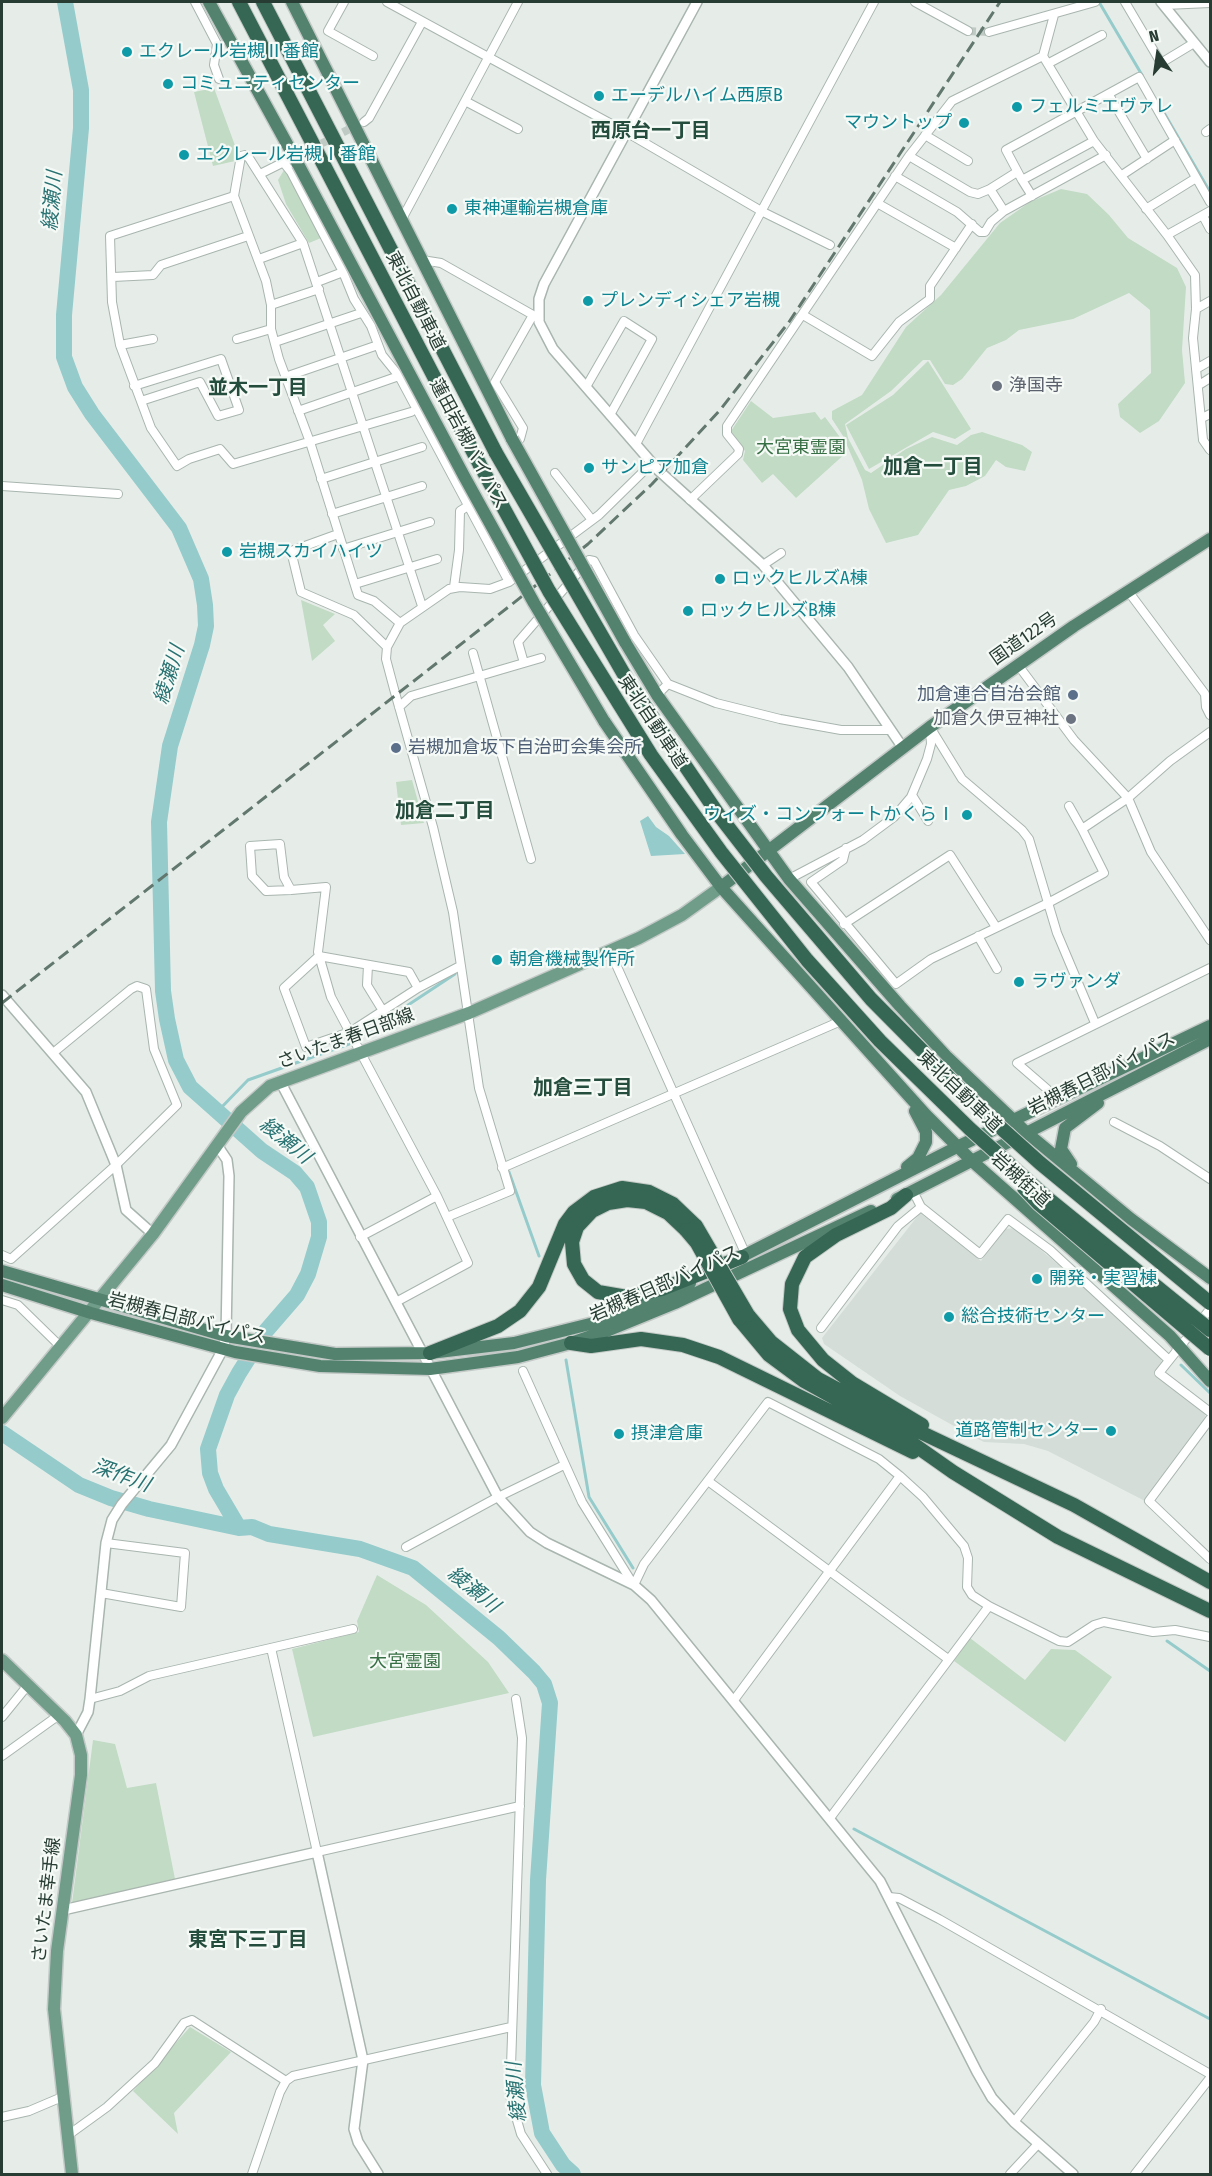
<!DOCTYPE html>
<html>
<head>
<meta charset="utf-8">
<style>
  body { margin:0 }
  #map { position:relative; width:1212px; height:2176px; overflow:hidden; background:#e6ede9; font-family:"Fira Sans Condensed",sans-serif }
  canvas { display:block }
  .frame { position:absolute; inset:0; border:3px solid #273d34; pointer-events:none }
  .north { position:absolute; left:1128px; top:24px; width:60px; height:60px; -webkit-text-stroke:4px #f6faf7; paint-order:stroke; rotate:347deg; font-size:16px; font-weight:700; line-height:24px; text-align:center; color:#273d34 }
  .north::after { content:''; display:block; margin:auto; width:21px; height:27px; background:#273d34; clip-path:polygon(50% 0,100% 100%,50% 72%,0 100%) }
</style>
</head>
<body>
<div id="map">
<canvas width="1212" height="2176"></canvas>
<div class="frame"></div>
<div class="north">N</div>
</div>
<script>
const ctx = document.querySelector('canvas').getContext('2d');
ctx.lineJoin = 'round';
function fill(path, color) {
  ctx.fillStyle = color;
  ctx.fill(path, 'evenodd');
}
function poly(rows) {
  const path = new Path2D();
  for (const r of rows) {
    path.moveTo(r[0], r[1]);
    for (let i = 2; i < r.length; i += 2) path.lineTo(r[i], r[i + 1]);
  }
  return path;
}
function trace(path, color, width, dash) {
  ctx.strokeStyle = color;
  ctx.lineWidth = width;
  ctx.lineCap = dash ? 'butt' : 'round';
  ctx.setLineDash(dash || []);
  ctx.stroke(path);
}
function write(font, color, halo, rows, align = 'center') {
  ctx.font = font + ' "Fira Sans Condensed","Noto Sans JP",sans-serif';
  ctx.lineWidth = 4.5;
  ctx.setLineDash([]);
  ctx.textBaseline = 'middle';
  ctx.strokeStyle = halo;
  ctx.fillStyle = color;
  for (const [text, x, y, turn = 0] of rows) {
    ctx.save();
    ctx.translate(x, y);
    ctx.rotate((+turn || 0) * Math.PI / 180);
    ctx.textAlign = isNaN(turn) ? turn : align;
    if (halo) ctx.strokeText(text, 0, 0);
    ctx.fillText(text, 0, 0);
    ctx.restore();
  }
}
fill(poly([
  [920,1213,981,1261,1005,1229,1015,1228,1114,1312,1160,1357,1162,1362,1154,1374,1204,1412,1206,1418,1145,1501,1048,1451,1024,1444,984,1442,972,1436,900,1396,824,1344,822,1338]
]), '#d4ddd7');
fill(poly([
  [214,88,237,151,235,161,213,166,194,92],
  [284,170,288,175,321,238,309,243,286,204,278,180],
  [1061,189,1087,194,1109,215,1128,238,1177,268,1186,287,1182,350,1185,383,1159,421,1140,433,1120,417,1118,404,1151,373,1150,310,1129,293,1073,319,1019,330,1006,340,987,348,962,379,953,385,945,384,930,360,923,360,891,391,845,424,848,438,865,470,871,473,906,449,932,437,957,445,971,435,982,432,1022,445,1032,452,1025,471,1006,467,996,460,985,476,966,486,949,490,918,535,886,543,869,509,862,480,843,436,832,419,832,411,862,395,906,327,941,295,1000,223,1030,202],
  [928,361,971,429,955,439,933,432,869,469,846,425,893,395],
  [751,401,773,418,815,412,821,420,825,417,842,440,847,452,796,498,773,474,762,483,743,460,745,451,731,431],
  [301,600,335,614,323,625,335,641,312,661],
  [412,780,424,823,401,825,396,782],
  [377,1575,426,1605,488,1662,509,1693,313,1737,292,1649,359,1632,357,1621],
  [970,1638,1025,1680,1051,1649,1075,1650,1112,1677,1065,1742,954,1661],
  [93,1740,115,1744,127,1788,156,1783,175,1879,72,1903],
  [190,2027,231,2052,174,2113,178,2134,133,2091]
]), '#c2dbc4');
fill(poly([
  [648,816,656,827,669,836,685,854,651,856,640,821]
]), '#95cbcb');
trace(poly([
  [1099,2,1142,75],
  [1156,99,1210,192],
  [216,1113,248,1080,349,1044,455,974],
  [509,1172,539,1256],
  [566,1360,589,1497,633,1568],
  [1181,1365,1210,1393],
  [1167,1641,1210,1671],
  [854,1829,1210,2019]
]), '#95cbcb', 3);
trace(poly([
  [65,2,81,90,81,128,64,315,64,357,75,387,92,414,179,528,201,579,205,605,206,626,202,645,170,746,159,822,163,991,167,1019,176,1060,190,1087,262,1151,295,1173,307,1187,319,1222,319,1237,308,1274,297,1295,265,1332,239,1373,227,1395,208,1449,210,1473,216,1489,239,1528],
  [2,1433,79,1485,111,1498,149,1509,239,1528,252,1527,269,1534,360,1549,413,1568,499,1638,534,1672,544,1684,550,1703,538,1880,533,2085,542,2133,563,2165,573,2174]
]), '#95cbcb', 16);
trace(poly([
  [968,31,989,32],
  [311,149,357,125]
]), '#c0cac5', 8, [8, 4]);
const minor = poly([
  [195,2,217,44,214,65,219,79],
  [344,2,328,31,373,56],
  [387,2,626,132,763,212,830,245],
  [915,2,968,31],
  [1125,2,1161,63,1194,43],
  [1165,5,1210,3],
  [1054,15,1043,56,1094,141,1167,235,1195,275,1196,309,1193,338,1203,440,1210,450],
  [989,32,1095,2],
  [1049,63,1102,35],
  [1109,95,1147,159],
  [465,101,518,129],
  [364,122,369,118,422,22],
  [1206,132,1210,129],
  [925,135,968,161],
  [1094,141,1022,180,1006,150,1139,77,1210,202],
  [300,154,305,152],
  [909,156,970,192,978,194,990,189,1017,172],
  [283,162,291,172,343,272,354,299,371,326,382,355,399,376,509,582],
  [260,174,288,160],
  [1122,175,1175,140],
  [895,176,957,212,980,232,985,232,991,222,1004,211,990,189],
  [1022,180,1032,196],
  [234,196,110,236,112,302,120,345,151,428,177,466,189,459,220,449,233,464,411,412],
  [877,203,956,248],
  [1146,209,1196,178],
  [1004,211,1106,155],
  [1203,216,1210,229],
  [402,219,518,2],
  [1167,235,1210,211],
  [259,259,303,243],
  [422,260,441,263,533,315],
  [113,277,153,275,161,265,248,236],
  [317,282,343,272],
  [271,305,319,289],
  [1196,309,1210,301],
  [803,315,872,356,899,322,930,299,930,286,972,224],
  [237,339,271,329],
  [275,342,361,313],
  [120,345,153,339],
  [1198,368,1210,361],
  [285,377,378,345],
  [1199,385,1210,378],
  [134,386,221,359,239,410,218,416,200,382,141,401],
  [586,387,624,321,652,339,610,415],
  [298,411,399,376],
  [1202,418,1210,414],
  [520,439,523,428,495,382,533,315,539,319],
  [636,444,874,2],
  [555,473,592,520],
  [321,479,422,447],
  [2,486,118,494],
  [690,500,738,454,739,449,727,434,727,426,909,156,952,101,1043,56],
  [332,514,422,486],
  [338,534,291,551,301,592,354,615,387,647],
  [343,549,430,522],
  [763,565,781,553],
  [355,584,437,559],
  [454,587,459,550,460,511,468,506],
  [1128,591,1205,694,1206,707,1210,715],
  [400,623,374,601,358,595,310,442,279,359,271,329,271,305,266,281,234,196,241,156,245,155,249,158,303,243,422,606],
  [473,653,531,859],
  [524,663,518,642,589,560,594,561,634,635,668,684,657,695],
  [1018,665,1074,740,1128,798,1151,852,1210,940],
  [668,684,716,703,780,719,841,730,890,730],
  [399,707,411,696,541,658],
  [930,727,962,779,1022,830,1029,839,1057,933,1095,1023],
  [912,795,928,821],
  [1069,806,1082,829],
  [846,848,843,860,811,882,896,984,931,959,1048,903,1104,873,1082,829,1128,798,1170,761,1210,732],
  [789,879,863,840,894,817,911,797,927,759,931,744,930,729],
  [291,890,284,877,280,844,250,846,252,876,266,891,291,890,326,887,318,952,331,997,437,1196,468,1263,396,1302],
  [844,924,950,855,996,927],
  [978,936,997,969],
  [610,951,746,1255],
  [368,965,367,985,383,1011],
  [418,988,409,972,319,956,284,988,306,1047,350,1032,418,988,460,966],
  [1047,1089,1017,1063,1210,968],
  [1114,1122,1160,1146,1210,1179],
  [502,1168,841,1021],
  [913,1191,921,1207,980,1254,1008,1219,1050,1250,1169,1360],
  [447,1217,510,1191,479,1088,453,912,433,827,394,689,386,659,387,647,400,623,449,589,460,587,490,589,509,582,599,515,652,463],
  [360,1237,437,1196],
  [2,1255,11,1259,116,1165,177,1105,154,1049,146,989,137,986,131,989,53,1053],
  [2,1300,18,1305,62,1348],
  [1210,1309,1159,1373,1210,1412],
  [821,1328,898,1226,921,1207],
  [523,1371,582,1502,633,1584],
  [1210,1419,1149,1501,1210,1559],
  [708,1481,948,1659],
  [406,1547,498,1497,564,1465],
  [634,1585,644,1564,768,1402,879,1459,900,1476,923,1497,964,1546,968,1558,967,1587,972,1595,989,1606,1059,1641,1068,1642,1094,1625,1104,1622,1153,1632,1175,1630,1210,1637],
  [101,1593,181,1607,185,1553,106,1543],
  [271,1648,317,1852,520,1806],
  [90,1699,120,1691,149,1676,353,1629],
  [516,1699,522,1738,510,2096,521,2134,547,2174],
  [734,1700,900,1476],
  [2,1717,28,1685],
  [2,1756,59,1715],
  [830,1818,989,1606],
  [889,1897,899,1898,939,1919,1210,2074],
  [2,2117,29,2111,62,2097],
  [1014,2122,1094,2022,1101,2009],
  [67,2136,107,2107,155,2063,184,2023,192,2020,286,2081],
  [252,2174,280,2092,286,2081,293,2076,511,2027],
  [1010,2174,1038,2144],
  [1135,2174,1210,2078]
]);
const tertiary = poly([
  [697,2,544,284,539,299,539,322,553,349,658,470,763,565,848,667,903,748],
  [1161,2,1210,62],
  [2,995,86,1092,116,1165,126,1210,153,1234],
  [280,1081,498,1497,530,1532,547,1543,634,1585,651,1600,880,1881,977,2072,992,2098,1014,2122,1073,2174],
  [76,1735,88,1712,90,1699,106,1543,112,1520,122,1504,171,1445,223,1349,226,1336,229,1176,227,1160,217,1145],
  [63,1910,317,1852,363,2060,354,2129,358,2142,378,2174]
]);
const primary = poly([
  [2,1418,153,1234,241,1112,270,1086,469,1013,639,938,682,915,721,887],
  [2,1660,65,1721,76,1735,81,1755,81,1775,57,1951,54,2009,72,2174]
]);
const trunk = poly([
  [209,2,298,164],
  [292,2,512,439],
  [625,642,657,695,789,879,900,1006,946,1056,1027,1133,1131,1219,1210,1278],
  [604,721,682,835,721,887,926,1115,972,1161,1170,1336,1210,1381],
  [721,887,930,727,1074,626,1210,539],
  [1071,1164,1061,1149,1065,1128,1098,1103],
  [907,1167,918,1158,926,1142,926,1132,915,1111],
  [897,1199,1210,1039],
  [735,1260,957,1147,1210,1026],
  [2,1271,226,1336,335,1354,430,1353,514,1343,606,1320,638,1309,690,1283],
  [2,1285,91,1313,235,1352,320,1366,430,1369,518,1357,571,1343,609,1330,675,1303,871,1211]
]);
const motorway = poly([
  [239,2,480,465],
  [263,2,496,453],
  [906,1195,891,1208,836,1235,805,1257,792,1284,790,1309,798,1330,823,1360,852,1383,922,1425],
  [686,1230,668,1213,646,1202,627,1200,608,1203,592,1211,577,1227,572,1242,574,1264,583,1280,598,1292,627,1297,662,1289,742,1257],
  [748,1315,771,1342,818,1379,901,1423,1074,1505,1210,1582],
  [739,1319,769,1355,804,1381,899,1434,953,1472,1058,1537,1210,1611],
  [571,1343,591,1346,641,1339,683,1345,719,1357,913,1452],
  [430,1353,498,1326,520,1311,539,1287,565,1224,574,1212,594,1197,622,1188,649,1192,673,1204,696,1226]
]);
trace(minor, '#a9b5af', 10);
trace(tertiary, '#a9b5af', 12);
trace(primary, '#c3c9c6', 15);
trace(trunk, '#c3c9c6', 15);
trace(motorway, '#c3c9c6', 16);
trace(minor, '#fff', 8);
trace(tertiary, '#fff', 9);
trace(primary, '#709d8a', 12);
trace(trunk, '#53826f', 12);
trace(motorway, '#366654', 14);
trace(poly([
  [2,1003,511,605,588,544,652,484,720,410,789,322,1000,2]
]), '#62786f', 3, [12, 6]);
const trunkBridge = poly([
  [298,164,464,476,534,603,604,721],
  [512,439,625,642]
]);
const motorwayBridge = poly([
  [496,453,629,683,718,814,766,876,871,999,981,1110,1040,1163,1210,1303],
  [480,465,549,591,651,755,721,852,807,960,880,1041,970,1129,1046,1197,1210,1330],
  [1024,1188,1039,1204,1210,1349],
  [696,1226,748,1315],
  [686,1230,697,1243,739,1319]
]);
trace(trunkBridge, '#c3c9c6', 15, []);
trace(motorwayBridge, '#c3c9c6', 16, []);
trace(trunkBridge, '#53826f', 12);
trace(motorwayBridge, '#366654', 14);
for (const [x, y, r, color] of [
  [127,52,6,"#0f9aa8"],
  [168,84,6,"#0f9aa8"],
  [599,96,6,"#0f9aa8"],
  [1017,107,6,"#0f9aa8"],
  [964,123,6,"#0f9aa8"],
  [184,155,6,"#0f9aa8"],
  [452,209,6,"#0f9aa8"],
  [588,301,6,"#0f9aa8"],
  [997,386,6,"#6b7280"],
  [589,468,6,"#0f9aa8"],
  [227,552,6,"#0f9aa8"],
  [720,579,6,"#0f9aa8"],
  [688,611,6,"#0f9aa8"],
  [1073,695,6,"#5c6f8a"],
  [1071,719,6,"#6b7280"],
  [396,748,6,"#5c6f8a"],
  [967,815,6,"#0f9aa8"],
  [497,960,6,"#0f9aa8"],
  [1019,982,6,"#0f9aa8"],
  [1037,1279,6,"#0f9aa8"],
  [949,1317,6,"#0f9aa8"],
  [1111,1431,6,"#0f9aa8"],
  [619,1434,6,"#0f9aa8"]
]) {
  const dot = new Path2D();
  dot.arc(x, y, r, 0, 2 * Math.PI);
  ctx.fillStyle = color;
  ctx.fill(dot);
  trace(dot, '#f6faf7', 2);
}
write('18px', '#0d838f', '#f6faf7', [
  ["エクレール岩槻Ⅱ番館",139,52],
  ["コミュニティセンター",180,84],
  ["エーデルハイム西原B",611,96],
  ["フェルミエヴァレ",1029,107],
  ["マウントップ",952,123,"right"],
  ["エクレール岩槻Ⅰ番館",196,155],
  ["東神運輸岩槻倉庫",464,209],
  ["プレンディシェア岩槻",600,301],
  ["サンピア加倉",601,468],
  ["岩槻スカイハイツ",239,552],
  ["ロックヒルズA棟",732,579],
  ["ロックヒルズB棟",700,611],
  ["ウィズ・コンフォートかくらⅠ",955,815,"right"],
  ["朝倉機械製作所",509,960],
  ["ラヴァンダ",1031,982],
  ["開発・実習棟",1049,1279],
  ["総合技術センター",961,1317],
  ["道路管制センター",1099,1431,"right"],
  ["摂津倉庫",631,1434]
], 'left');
write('18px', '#273d34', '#f6faf7', [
  ["東北自動車道",415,301,63],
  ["蓮田岩槻バイパス",468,444,62],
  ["国道122号",1024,639,-35],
  ["東北自動車道",652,722,56],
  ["さいたま春日部線",346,1039,-20],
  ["岩槻春日部バイパス",1102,1074,-27],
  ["東北自動車道",959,1092,44],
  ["岩槻街道",1020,1180,42],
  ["岩槻春日部バイパス",665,1284,-24],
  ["岩槻春日部バイパス",187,1319,14],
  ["さいたま幸手線",47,1900,-83]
]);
write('18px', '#5b616d', '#f6faf7', [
  ["浄国寺",1009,386],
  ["加倉久伊豆神社",1059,719,"right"]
], 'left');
write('18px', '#366f43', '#f6faf7', [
  ["大宮東霊園",801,448],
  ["大宮霊園",405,1662]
]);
write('18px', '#4e5e75', '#f6faf7', [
  ["加倉連合自治会館",1061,695],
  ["岩槻加倉坂下自治町会集会所",408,748,"left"]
], 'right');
write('bold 20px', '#254d3d', '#f6faf7', [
  ["西原台一丁目",651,131],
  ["並木一丁目",258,388],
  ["加倉一丁目",933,467],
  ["加倉二丁目",445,811],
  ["加倉三丁目",583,1088],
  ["東宮下三丁目",248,1940]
]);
write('italic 20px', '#287272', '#f6faf7', [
  ["綾瀬川",53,201,-85],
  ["綾瀬川",170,675,-73],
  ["綾瀬川",285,1141,39],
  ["深作川",121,1476,20],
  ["綾瀬川",473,1590,39],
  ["綾瀬川",517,2092,-95]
]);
</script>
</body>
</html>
